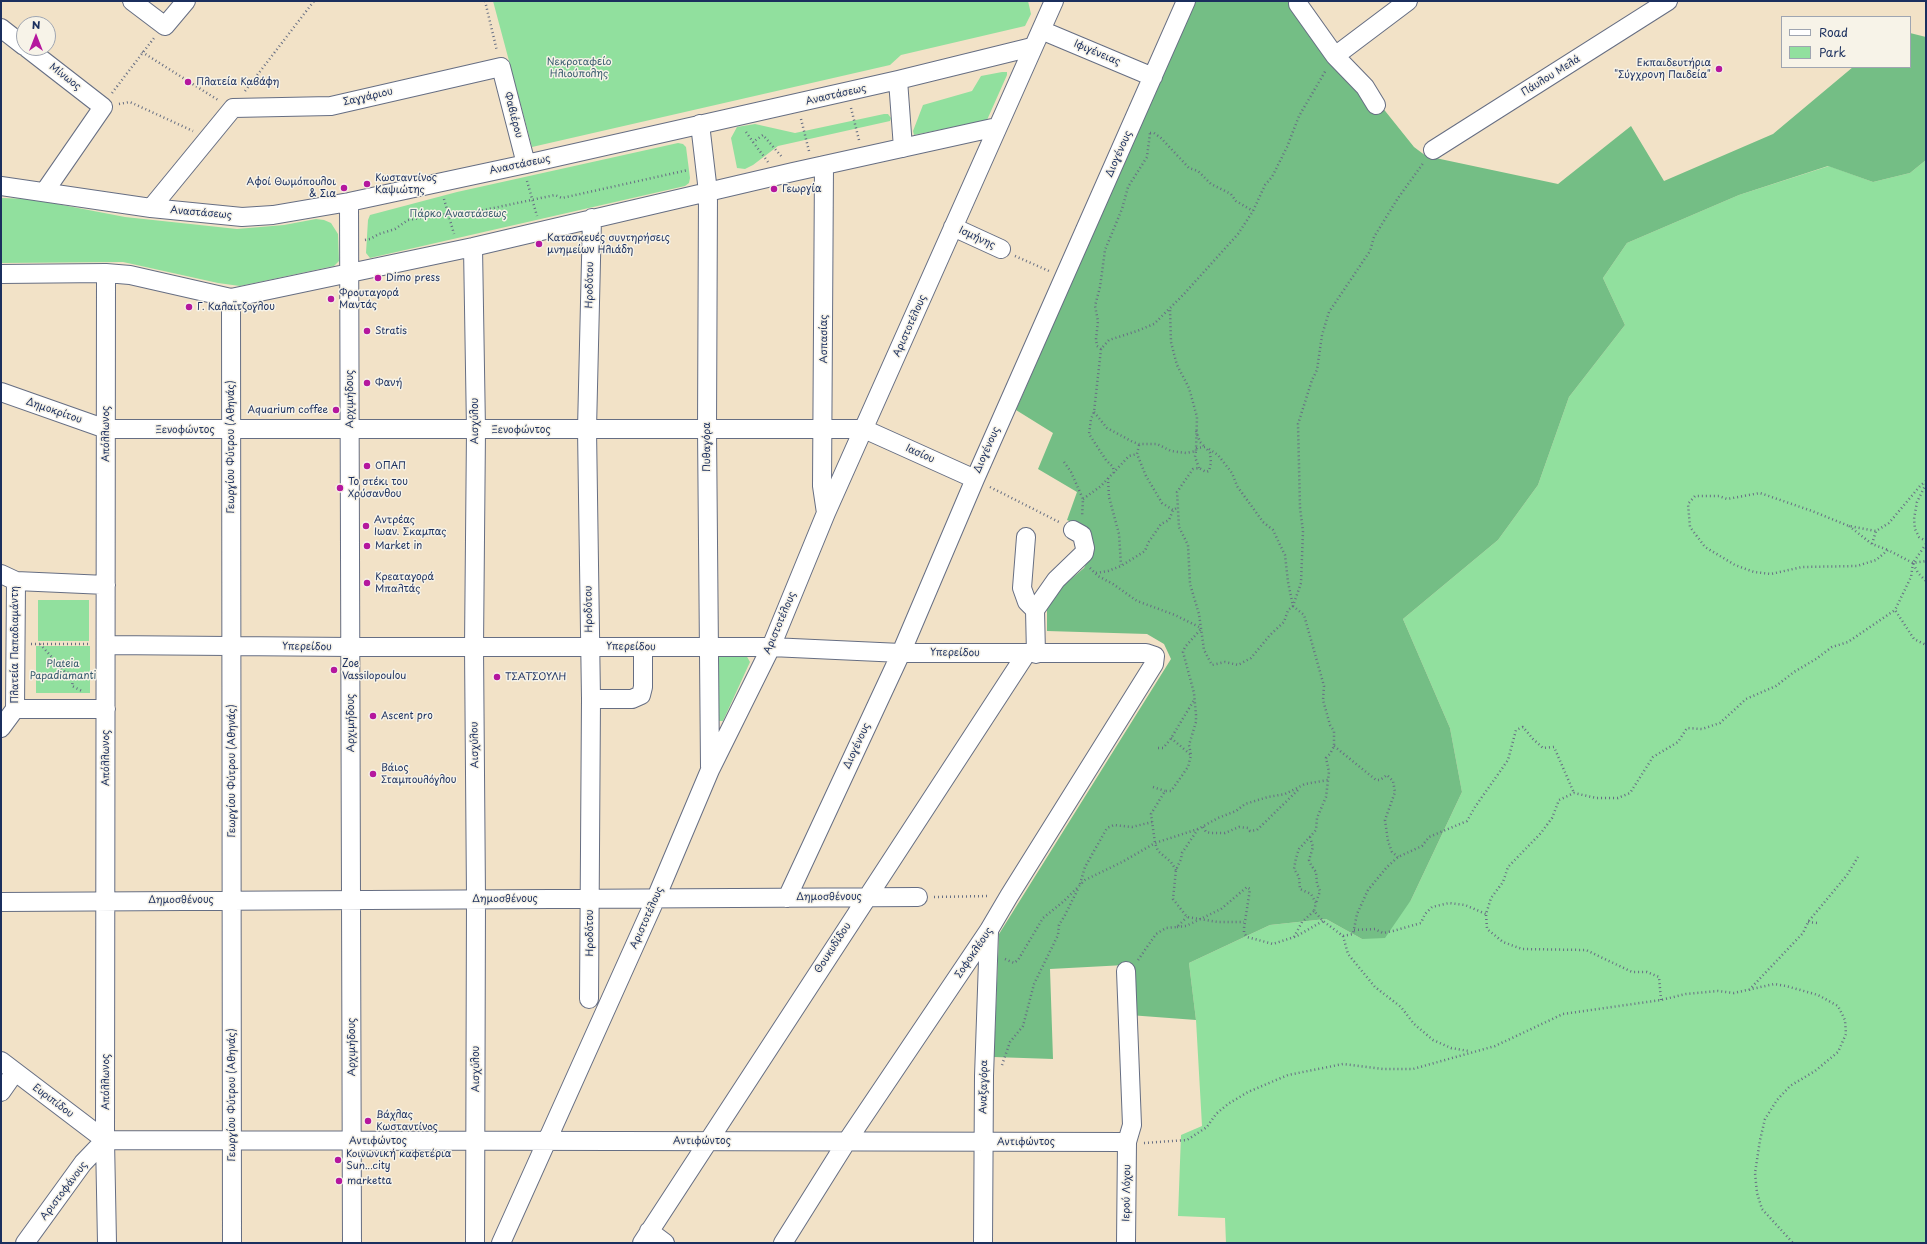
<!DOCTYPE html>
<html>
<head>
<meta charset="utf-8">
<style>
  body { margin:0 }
  #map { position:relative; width:1927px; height:1244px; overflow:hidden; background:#f2e2c7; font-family:"Playpen Sans",sans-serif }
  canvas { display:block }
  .frame { position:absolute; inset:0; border:2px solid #1b2f5e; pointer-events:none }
  .legend { position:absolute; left:1781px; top:16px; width:130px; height:52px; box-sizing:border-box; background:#f7f3e8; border:1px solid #9fa5b1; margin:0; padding:5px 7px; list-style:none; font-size:12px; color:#1b2f5e }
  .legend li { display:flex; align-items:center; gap:8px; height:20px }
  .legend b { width:20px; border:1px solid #9fa5b1 }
  .north { position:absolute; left:16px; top:16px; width:40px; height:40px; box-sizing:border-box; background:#f7f3e8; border:1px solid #9fa5b1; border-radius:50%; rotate:0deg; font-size:11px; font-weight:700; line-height:16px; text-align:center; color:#1b2f5e }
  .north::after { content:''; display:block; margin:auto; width:14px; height:18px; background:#b5179e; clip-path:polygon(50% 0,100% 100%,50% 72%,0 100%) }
</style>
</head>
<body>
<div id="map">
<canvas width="1927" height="1244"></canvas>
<div class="frame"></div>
<ul class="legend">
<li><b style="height:5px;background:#fff"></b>Road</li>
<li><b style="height:11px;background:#91e09e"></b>Park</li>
</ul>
<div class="north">N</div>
</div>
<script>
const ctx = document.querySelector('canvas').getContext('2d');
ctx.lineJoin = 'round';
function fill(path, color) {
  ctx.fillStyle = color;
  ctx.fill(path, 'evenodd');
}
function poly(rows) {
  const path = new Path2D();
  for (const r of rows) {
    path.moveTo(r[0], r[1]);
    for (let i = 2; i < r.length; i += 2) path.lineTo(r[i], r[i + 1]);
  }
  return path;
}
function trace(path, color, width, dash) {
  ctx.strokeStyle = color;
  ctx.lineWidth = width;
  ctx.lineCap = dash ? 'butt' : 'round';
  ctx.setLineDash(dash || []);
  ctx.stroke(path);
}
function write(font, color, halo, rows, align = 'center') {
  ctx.font = font + ' "Playpen Sans",sans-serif';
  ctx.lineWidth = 3;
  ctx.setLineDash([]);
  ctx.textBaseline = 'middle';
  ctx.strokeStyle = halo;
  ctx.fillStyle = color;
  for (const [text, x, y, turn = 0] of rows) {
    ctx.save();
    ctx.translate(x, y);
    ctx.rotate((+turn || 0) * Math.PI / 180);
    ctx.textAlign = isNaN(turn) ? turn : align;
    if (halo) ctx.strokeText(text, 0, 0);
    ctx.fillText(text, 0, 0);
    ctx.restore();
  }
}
fill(poly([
  [493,1,1028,1,1031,14,1025,26,901,55,890,65,532,147],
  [1002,72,1007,72,1007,75,987,120,914,135,913,131,923,105,972,91,981,76],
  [884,114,888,114,891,118,890,121,778,146,753,165,745,169,737,168,731,138,737,127,755,124,795,133],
  [678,143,683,144,686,147,690,178,689,183,685,186,370,258,366,253,368,220,370,215,457,192],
  [1926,160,1926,1243,1226,1243,1225,1218,1178,1216,1181,1135,1202,1126,1196,1020,1189,963,1270,925,1326,919,1362,939,1411,900,1462,792,1450,728,1403,619,1498,540,1538,485,1569,397,1625,325,1603,278,1627,243,1739,195,1829,166,1873,182,1910,173],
  [1,198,31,199,125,217,237,229,284,225,316,219,324,220,331,223,338,234,339,261,334,266,240,286,218,283,123,262,1,263],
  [38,600,89,600,89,641,38,641],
  [36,646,90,646,90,693,36,693],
  [746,655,750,662,723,721,714,721,714,656]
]), '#91e09e');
fill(poly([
  [1194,1,1297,1,1414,147,1426,156,1558,184,1631,126,1664,181,1773,134,1853,67,1910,67,1910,33,1926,37,1926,160,1910,173,1873,182,1828,166,1739,195,1627,243,1603,278,1625,325,1569,397,1538,485,1498,540,1403,619,1450,728,1462,792,1411,900,1385,938,1362,939,1326,919,1270,925,1189,963,1196,1020,1129,1015,1125,965,1050,969,1053,1059,994,1057,999,934,1171,659,1164,644,1147,634,1047,631,1047,608,1064,585,1084,568,1090,556,1093,542,1085,528,1067,520,1077,492,1038,469,1053,433,1016,410]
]), '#74be85');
const minor = poly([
  [132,1,165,26,186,1],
  [1298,4,1335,56,1365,87,1376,105],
  [1,28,24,46],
  [1041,30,1153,77],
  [27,48,103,107,45,191],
  [1335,56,1408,1],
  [898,80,903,148],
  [700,124,708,192,707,429,710,767],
  [1433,150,1668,1],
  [824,165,822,486,826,513],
  [1,186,151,208,242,217,273,215,349,202,526,164,898,80,1032,47],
  [349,202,352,1243],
  [151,208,233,108,331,106,501,67,526,164],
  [953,227,1001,249],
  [473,247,476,430,474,647,476,899,475,1243],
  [106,273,105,1140,107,1243],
  [1,274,106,273,130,275,231,298,473,247,793,172,997,127],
  [231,298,232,1243],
  [1,392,106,429,864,429,975,479],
  [1026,537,1022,588,1027,602,1035,610],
  [1,574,16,581,106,585],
  [106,645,351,647,771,647,901,653,1146,653,1155,656,1154,664,1009,896,989,930,847,1141,783,1243],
  [1036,654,1035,610,1056,580,1084,553,1085,548,1082,535,1073,530],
  [591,699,632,699,641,695,643,687,643,647],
  [15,709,16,581],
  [15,709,106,709],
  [1,728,15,709],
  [787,898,901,653,975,479,1186,1],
  [1,902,918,897],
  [1126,971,1132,1125,1127,1142,1126,1243],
  [589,999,591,699,587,429,592,218],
  [1,1061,105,1140],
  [1,1092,15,1072],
  [105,1140,1127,1142],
  [649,1231,665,1243],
  [25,1243,83,1163,105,1140],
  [501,1243,656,898,710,770,771,647,826,513,1054,1],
  [642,1243,1026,654],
  [983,1243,984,1076,989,932]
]);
trace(minor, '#666e83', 20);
trace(poly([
  [485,1,497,51],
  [142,52,218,100],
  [245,91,314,1],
  [112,93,154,38],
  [119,104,130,102,193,131],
  [851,108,859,140],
  [801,119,809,151],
  [746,132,753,142],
  [1150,133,1154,133,1161,138,1189,168,1198,171,1211,184,1231,194,1236,201,1253,211],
  [768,162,753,142,763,135,782,157],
  [527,181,537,216],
  [444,199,454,234],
  [365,240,370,239,379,234,395,229,408,220,446,214,451,217,555,195,562,198,688,170],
  [1015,256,1049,271],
  [1101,349,1097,346,1096,339,1098,321,1095,306,1100,287,1105,250,1122,209,1128,187,1147,157,1150,133],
  [1094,412,1107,428,1133,442,1139,444,1157,444,1171,451,1186,453,1196,451,1197,417,1189,388,1177,365,1174,354,1171,342,1170,309],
  [1196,431,1200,442,1205,447],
  [1139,445,1137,454,1146,476,1162,503,1173,510],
  [1209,449,1218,455,1232,473,1237,486,1263,522,1273,530,1281,547,1285,555,1288,582,1293,606,1304,615,1324,686,1323,700,1330,725,1334,731,1334,746,1330,754,1326,758,1329,772,1326,797,1317,818,1316,830,1299,849,1296,858,1294,869,1299,877,1300,889,1311,894,1316,903,1314,911,1323,921,1343,936,1348,954,1375,987,1401,1007,1414,1024,1433,1040,1451,1048,1469,1051],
  [1064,462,1071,472,1083,499,1082,517],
  [1199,468,1195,457,1196,451,1197,448,1205,447,1210,453,1211,463,1209,471,1206,472,1199,468,1193,469,1177,492,1179,527,1188,545,1190,584,1199,614,1204,650,1212,665,1225,662,1238,665,1251,658,1270,635,1284,622,1288,610,1293,606,1301,583,1303,531,1300,508,1298,424,1312,380,1317,370,1322,335,1329,312,1370,251,1374,237,1398,198,1424,162],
  [1114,473,1113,467,1106,460,1089,434,1091,419,1094,412,1101,349,1109,340,1137,331,1154,324,1184,294,1238,234,1253,211,1265,185,1272,177,1287,147,1299,116,1326,70],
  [1108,478,1109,497,1119,534,1121,565],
  [1926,481,1920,486,1889,523,1876,531,1849,526,1812,511,1760,493,1727,499,1719,496,1695,496,1688,504,1690,527,1705,547,1735,565,1754,572,1771,574,1802,567,1857,566,1876,560,1888,550,1913,563,1926,561],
  [1926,484,1917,502,1914,519,1915,529,1919,537,1926,541],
  [990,487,1059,522],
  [1083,499,1101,486,1129,456,1137,454],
  [1849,526,1872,544,1888,550],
  [1872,544,1876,531],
  [1926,544,1913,563,1918,573,1926,581],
  [1913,563,1911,577,1895,610,1914,639,1926,645],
  [1090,568,1098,576,1113,584,1137,601,1175,615,1201,628],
  [1096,573,1108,571,1121,566,1145,551,1148,543,1161,524,1169,520,1173,510,1177,508],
  [31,644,90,644],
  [40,644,65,672,74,674,72,686,82,691],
  [1171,738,1191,755],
  [1334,746,1376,780,1380,780,1387,775,1393,781,1395,792,1385,820,1388,841,1392,852,1398,857],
  [1158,748,1163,748,1170,740,1194,700],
  [1153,787,1165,791],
  [1203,827,1206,832,1211,833,1225,833,1239,827,1248,828,1250,831,1257,830,1299,789],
  [1198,829,1182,853,1181,859,1176,870,1173,899,1187,917,1218,922,1244,922],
  [1310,837,1313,847,1309,860,1311,865,1316,872,1317,884,1320,891,1316,903],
  [1176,870,1171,862,1158,851,1155,843,1151,814,1165,791,1171,791,1188,767,1191,755,1189,745,1196,722,1196,715,1194,693,1183,652,1185,647,1201,629],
  [1080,884,1085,867,1107,828,1114,825,1132,827,1152,822],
  [934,897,989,896],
  [1808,922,1818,923],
  [1177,927,1186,926,1221,909,1247,887,1250,889,1244,928,1244,933,1247,937,1273,944,1297,936,1323,921],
  [1354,930,1375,929,1383,933,1393,931,1421,923,1425,914,1432,907,1449,903,1465,905,1486,914],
  [1343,936,1353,934,1357,914,1368,890,1387,867,1398,857,1422,846,1429,837,1467,821,1475,807,1508,760,1516,730,1523,727,1533,739,1543,748,1554,747,1574,793],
  [1294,937,1302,922,1314,911],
  [1005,959,1014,963,1018,960,1043,918,1064,901,1085,880,1122,862,1155,843,1198,829,1218,818,1236,811,1245,804,1268,797,1285,794,1305,784,1328,780],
  [1138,960,1156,934,1166,928,1177,927,1187,917],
  [1749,990,1803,933,1808,922,1847,875,1858,857],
  [1661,1000,1659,977,1647,972,1632,972,1586,950,1522,949,1503,942,1487,929,1486,914,1491,898,1503,882,1508,867,1541,833,1552,818,1559,800,1574,793,1596,798,1618,798,1630,793,1653,757,1678,742,1687,728,1702,729,1720,723,1746,699,1776,686,1794,672,1816,659,1832,647,1848,642,1895,610],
  [1002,1065,1010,1042,1023,1026,1034,984,1058,935,1059,925,1065,915,1078,889],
  [1144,1143,1187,1140,1207,1127,1216,1114,1228,1104,1248,1092,1288,1075,1343,1064,1383,1069,1413,1069,1495,1046,1563,1014,1661,1000,1686,994,1718,991,1734,993,1774,984,1786,986,1818,995,1838,1006,1845,1020,1846,1034,1838,1052,1815,1071,1790,1086,1777,1100,1765,1119,1760,1140,1755,1173,1757,1193,1762,1209,1793,1243]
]), '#666e83', 2.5, [1, 3]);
trace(minor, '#fff', 18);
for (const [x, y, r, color] of [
  [1719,69,4,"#b5179e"],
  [188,82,4,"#b5179e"],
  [367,184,4,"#b5179e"],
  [344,188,4,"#b5179e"],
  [774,189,4,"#b5179e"],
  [539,244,4,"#b5179e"],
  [378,278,4,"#b5179e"],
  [331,299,4,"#b5179e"],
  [189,307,4,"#b5179e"],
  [367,331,4,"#b5179e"],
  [367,383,4,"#b5179e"],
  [336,410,4,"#b5179e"],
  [367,466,4,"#b5179e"],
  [340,488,4,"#b5179e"],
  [366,526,4,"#b5179e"],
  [367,546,4,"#b5179e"],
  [367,583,4,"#b5179e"],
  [334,670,4,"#b5179e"],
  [497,677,4,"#b5179e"],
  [373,716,4,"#b5179e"],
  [373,774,4,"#b5179e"],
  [368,1121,4,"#b5179e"],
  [338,1160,4,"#b5179e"],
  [339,1181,4,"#b5179e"]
]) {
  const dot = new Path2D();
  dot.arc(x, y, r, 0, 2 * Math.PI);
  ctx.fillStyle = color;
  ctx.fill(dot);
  trace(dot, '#f7f3e8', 1.5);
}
write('10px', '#1b2f5e', '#f7f3e8', [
  ["Ιφιγένειας",1097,53,23],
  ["Πάυλου Μελά",1551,76,-32],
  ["Μίνωος",65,77,38],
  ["Αναστάσεως",836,95,-13],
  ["Σαγγάριου",368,97,-13],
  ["Φαβιέρου",513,115,75],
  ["Διογένους",1119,154,-66],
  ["Αναστάσεως",520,165,-12],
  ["Αναστάσεως",201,213,5],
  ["Ισμήνης",977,238,25],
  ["Ηροδότου",590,285,-89],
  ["Αριστοτέλους",910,326,-66],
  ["Ασπασίας",824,339,-90],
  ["Αρχιμήδους",350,399,-90],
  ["Δημοκρίτου",54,411,19],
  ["Αισχύλου",475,421,-90],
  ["Ξενοφώντος",185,430],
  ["Ξενοφώντος",521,430],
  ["Απόλλωνος",106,434,-90],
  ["Γεωργίου Φύτρου (Αθηνάς)",231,447,-90],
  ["Πυθαγόρα",707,447,-90],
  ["Διογένους",987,450,-66],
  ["Ιασίου",920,454,24],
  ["Ηροδότου",589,609,-91],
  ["Αριστοτέλους",780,623,-67],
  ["Πλατεία Παπαδιαμάντη",15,645,-90],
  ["Υπερείδου",307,647,1],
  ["Υπερείδου",631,647,1],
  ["Υπερείδου",955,653,1],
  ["Αρχιμήδους",351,723,-90],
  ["Αισχύλου",475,745,-91],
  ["Διογένους",857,746,-65],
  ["Απόλλωνος",106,758,-90],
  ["Γεωργίου Φύτρου (Αθηνάς)",232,771,-90],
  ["Δημοσθένους",829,897],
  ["Δημοσθένους",505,899],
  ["Δημοσθένους",181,900],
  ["Αριστοτέλους",647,918,-66],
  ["Ηροδότου",590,933,-90],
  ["Θουκυδίδου",833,948,-57],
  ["Σοφοκλέους",974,953,-56],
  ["Αρχιμήδους",352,1047,-90],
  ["Αισχύλου",476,1069,-90],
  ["Απόλλωνος",106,1082,-90],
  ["Αναξαγόρα",984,1087,-89],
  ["Γεωργίου Φύτρου (Αθηνάς)",232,1095,-90],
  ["Ευριπίδου",53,1101,37],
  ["Αντιφώντος",378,1141],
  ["Αντιφώντος",702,1141],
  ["Αντιφώντος",1026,1142],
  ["Αριστοφάνους",64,1191,-53],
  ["Ιερού Λόχου",1127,1193,-89]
]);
write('10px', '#385b6e', '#f7f3e8', [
  ["Νεκροταφείο",579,62],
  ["Ηλιούπολης",579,74],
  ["Πάρκο Αναστάσεως",458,214],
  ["Plateia",63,664],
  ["Papadiamanti",63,676]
]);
write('10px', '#1b2f5e', '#f7f3e8', [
  ["Εκπαιδευτήρια",1711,63,"right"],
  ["\"Σύγχρονη Παιδεία\"",1711,75,"right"],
  ["Πλατεία Καβάφη",196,82],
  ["Κωσταντίνος",375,178],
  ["Καψιώτης",375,190],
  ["Αφοί Θωμόπουλοι",336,182,"right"],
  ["& Σια",336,194,"right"],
  ["Γεωργία",782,189],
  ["Κατασκευές συντηρήσεις",547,238],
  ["μνημείων Ηλιάδη",547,250],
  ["Dimo press",386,278],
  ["Φρουταγορά",339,293],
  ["Μαντάς",339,305],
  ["Γ. Καλαϊτζογλου",197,307],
  ["Stratis",375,331],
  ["Φανή",375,383],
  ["Aquarium coffee",328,410,"right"],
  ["ΟΠΑΠ",375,466],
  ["Το στέκι του",348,482],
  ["Χρύσανθου",348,494],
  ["Αντρέας",374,520],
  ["Ιωαν. Σκαμπας",374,532],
  ["Market in",375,546],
  ["Κρεαταγορά",375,577],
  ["Μπαλτάς",375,589],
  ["Zoe",342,664],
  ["Vassilopoulou",342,676],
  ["ΤΣΑΤΣΟΥΛΗ",505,677],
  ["Ascent pro",381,716],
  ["Βάιος",381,768],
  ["Σταμπουλόγλου",381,780],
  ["Βάχλας",376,1115],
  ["Κωσταντίνος",376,1127],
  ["Κοινωνική καφετέρια",346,1154],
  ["Sun...city",346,1166],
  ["marketta",347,1181]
], 'left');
</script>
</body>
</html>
